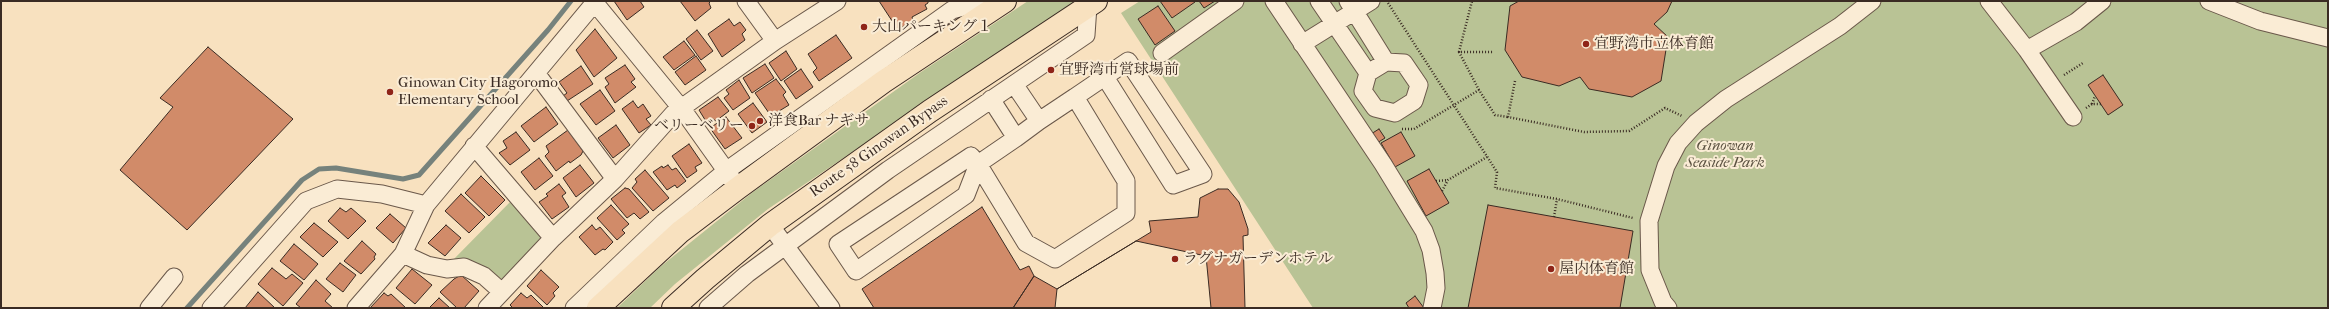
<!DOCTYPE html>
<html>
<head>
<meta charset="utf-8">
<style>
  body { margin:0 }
  #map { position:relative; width:2329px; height:309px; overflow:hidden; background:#f8e1bf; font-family:"IM FELL French Canon",serif }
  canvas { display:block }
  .frame { position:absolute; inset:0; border:2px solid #3a2b23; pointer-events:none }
</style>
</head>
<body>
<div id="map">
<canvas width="2329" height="309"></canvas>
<div class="frame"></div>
</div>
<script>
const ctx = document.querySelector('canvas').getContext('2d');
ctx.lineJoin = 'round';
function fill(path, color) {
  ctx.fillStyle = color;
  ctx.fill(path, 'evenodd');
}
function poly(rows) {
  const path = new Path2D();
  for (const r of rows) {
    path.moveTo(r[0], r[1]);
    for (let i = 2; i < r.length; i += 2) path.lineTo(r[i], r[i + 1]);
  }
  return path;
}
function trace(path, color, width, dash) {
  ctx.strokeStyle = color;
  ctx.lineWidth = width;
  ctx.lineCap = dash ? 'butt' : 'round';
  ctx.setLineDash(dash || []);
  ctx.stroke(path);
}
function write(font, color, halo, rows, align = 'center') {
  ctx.font = font + ' "IM FELL French Canon","Noto Serif JP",serif';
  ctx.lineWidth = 4;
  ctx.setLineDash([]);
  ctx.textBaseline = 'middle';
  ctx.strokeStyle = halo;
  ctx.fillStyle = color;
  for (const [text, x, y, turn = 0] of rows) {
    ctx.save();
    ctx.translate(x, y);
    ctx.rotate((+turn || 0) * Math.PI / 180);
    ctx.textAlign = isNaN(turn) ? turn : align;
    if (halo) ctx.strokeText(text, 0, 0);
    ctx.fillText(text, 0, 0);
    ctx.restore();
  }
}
fill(poly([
  [1028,1,1076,1,768,209,675,284,650,308,617,308,660,267,753,192,921,72],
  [1140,1,2328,1,2328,308,1313,308,1121,13],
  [512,200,543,237,502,279,474,262,463,259,452,261]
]), '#b9c395');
trace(poly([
  [187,308,302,180,319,169,336,168,403,179,419,175,548,30,571,1]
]), '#76827c', 5);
const building = poly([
  [614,1,640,1,644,7,627,20,614,1],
  [680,1,711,1,709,3,711,8,695,21,680,1],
  [879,1,928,1,928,3,925,5,927,9,912,17,913,20,898,30,879,1],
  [1160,1,1194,1,1195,2,1172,18,1160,1],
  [1199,1,1215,1,1204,8,1199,1],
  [1519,1,1672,1,1667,12,1654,24,1668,37,1661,81,1632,97,1589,89,1580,77,1559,86,1522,77,1505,50,1510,6,1519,1],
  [1158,6,1175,31,1155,45,1138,19,1158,6],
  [729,19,734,26,740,22,746,30,742,34,745,40,722,57,708,34,729,19],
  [595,29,617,58,594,77,576,50,595,29],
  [697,30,713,51,701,60,686,39,697,30],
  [836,35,852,58,819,81,813,72,817,68,808,54,836,35],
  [684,41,695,55,674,70,663,57,684,41],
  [208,47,293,119,187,230,120,170,173,107,160,98,208,47],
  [786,51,797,69,781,81,769,63,786,51],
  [696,56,706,70,685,85,675,72,696,56],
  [765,64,774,78,752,93,743,78,765,64],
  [625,65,635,79,631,82,636,87,615,103,605,87,609,84,605,78,625,65],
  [581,66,593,84,567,101,563,96,567,93,559,82,581,66],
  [801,69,813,87,796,99,784,81,801,69],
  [2103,75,2123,105,2108,115,2088,85,2103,75],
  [776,79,786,92,783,95,789,105,771,116,755,93,776,79],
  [739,80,750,98,733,110,724,98,729,94,726,90,739,80],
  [600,90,615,111,596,125,580,104,600,90],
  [718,97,729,111,716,121,713,119,707,123,699,110,718,97],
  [633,101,638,108,643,104,651,116,646,119,651,125,639,133,622,109,633,101],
  [753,103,767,122,752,133,738,114,753,103],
  [546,107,558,124,534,142,521,126,546,107],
  [726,117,742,138,725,149,710,128,726,117],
  [616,125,630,145,613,158,598,138,616,125],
  [1379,129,1385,138,1377,143,1371,134,1379,129],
  [568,130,583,151,581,155,570,163,569,161,556,171,545,156,549,152,546,146,568,130],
  [516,132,530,150,510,165,499,153,507,148,503,141,516,132],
  [1401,132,1415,156,1395,167,1381,143,1401,132],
  [689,144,702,163,695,167,697,171,687,178,672,156,689,144],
  [539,158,553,176,535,190,521,172,539,158],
  [580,165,594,183,576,197,563,178,580,165],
  [668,165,672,170,676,168,686,181,677,188,675,185,667,190,653,172,662,166,663,168,668,165],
  [1429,169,1449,203,1426,216,1407,181,1429,169],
  [645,170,669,198,653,211,632,188,637,182,635,179,645,170],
  [481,176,505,200,489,216,465,193,481,176],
  [559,184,566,193,562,196,569,207,552,219,539,202,548,196,546,194,559,184],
  [625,188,629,189,649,212,640,219,634,213,627,218,611,199,625,188],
  [1218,189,1228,189,1239,202,1248,229,1248,235,1243,236,1245,308,1013,308,1034,276,1057,289,1151,232,1149,221,1198,217,1200,198,1218,189],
  [461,194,485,217,469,233,445,211,461,194],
  [611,205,629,224,622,230,625,233,617,240,597,218,611,205],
  [1488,205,1633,231,1620,308,1468,308,1488,205],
  [982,207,1020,270,1029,266,1034,276,1013,308,874,308,862,289,982,207],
  [340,208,346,212,351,208,366,221,348,239,328,221,340,208],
  [390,214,406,228,393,243,376,228,390,214],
  [314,223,338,242,323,257,300,237,314,223],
  [446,225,461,238,445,256,428,243,446,225],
  [592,225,596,230,600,227,613,242,605,250,603,249,595,255,579,237,592,225],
  [362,241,376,254,374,257,375,259,361,274,344,261,362,241],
  [1136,241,1206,256,1211,308,1055,308,1057,289,1136,241],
  [294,244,318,264,304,280,280,261,294,244],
  [340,263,356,275,343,292,326,279,340,263],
  [272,268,286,279,292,274,303,283,283,306,258,284,272,268],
  [412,269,432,285,415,304,396,288,412,269],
  [541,270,559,287,553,293,555,296,547,305,527,286,541,270],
  [461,275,479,291,464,308,457,308,440,292,454,279,461,275],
  [316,280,331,294,325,301,333,308,301,308,296,304,316,280],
  [258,292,275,308,245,308,258,292],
  [384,293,388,296,391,294,406,308,370,308,384,293],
  [521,293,527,298,531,295,544,308,513,308,510,305,521,293],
  [1415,296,1424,308,1409,308,1406,303,1415,296],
  [439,298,450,308,429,308,439,298]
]);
fill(building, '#d18b69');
trace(building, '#3a2b23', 1);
const minor = poly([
  [746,1,775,41],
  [1274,1,1383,164,1424,231,1431,250,1435,273,1436,288,1432,308],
  [1319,1,1368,73],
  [1348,1,1386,62],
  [1989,1,2027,50,2073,117],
  [2209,1,2260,21,2328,38],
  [595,3,685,113,732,179],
  [1302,44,1371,1],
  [2027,50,2076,22,2102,1],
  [1162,53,1235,1],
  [1386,62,1404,63,1419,85,1414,101,1395,113,1375,108,1363,91,1368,73,1386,62],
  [536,73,615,179],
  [1075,97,1128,61,1203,174,1173,185,1105,77],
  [991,99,1016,138,978,164,1026,243,1055,259,1126,213,1126,181,1075,97,1039,121,1014,84],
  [1016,138,1039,121],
  [474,146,553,238],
  [971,156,978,164,966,195,856,271,838,244,971,156],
  [770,225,831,308],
  [403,254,427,265,447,269,464,267,484,276,502,292],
  [149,308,174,277],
  [211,308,306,201,337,189,382,194,426,205],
  [356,308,403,254,426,205,596,1],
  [487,308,553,238,615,179,673,114,775,41,837,1],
  [574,308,664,222,726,171,952,10,985,1],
  [708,308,747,274,888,170,1086,35,1088,6],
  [1668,308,1663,302,1650,270,1649,221,1666,166,1678,143,1696,123,1726,99,1840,26,1872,1]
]);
const highway = poly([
  [598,308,680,232,738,188,883,82,1005,1],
  [673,308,705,279,770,225,930,111,1096,1]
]);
trace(minor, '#6a584a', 19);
trace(highway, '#3a2b23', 24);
trace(poly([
  [1388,3,1497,172,1495,188,1557,199,1633,218],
  [1459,52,1472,1],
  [2064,75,2083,63],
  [1515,81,1508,117,1584,132,1629,131,1665,108,1682,116],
  [1479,90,1459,52,1494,52],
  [2092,104,2095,96],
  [2086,108,2092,104,2101,104],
  [1402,129,1414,129,1479,90,1495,115,1508,117],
  [1436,181,1448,180],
  [1442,191,1448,180,1487,157],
  [1554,217,1557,199]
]), '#3a2b23', 2.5, [1, 2]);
trace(minor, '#faecd5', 17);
trace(highway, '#f8e1bf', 22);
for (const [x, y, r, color] of [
  [864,27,4,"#8f2418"],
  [1586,44,4,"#8f2418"],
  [1051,70,4,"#8f2418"],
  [390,92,4,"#8f2418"],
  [760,121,4,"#8f2418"],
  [752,126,4,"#8f2418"],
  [1175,259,4,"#8f2418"],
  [1551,269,4,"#8f2418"]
]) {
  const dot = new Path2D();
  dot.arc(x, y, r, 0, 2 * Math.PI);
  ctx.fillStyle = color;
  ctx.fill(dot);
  trace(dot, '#faecd5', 1.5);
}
write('15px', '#3a2b23', '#faecd5', [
  ["大山パーキング１",872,27],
  ["宜野湾市立体育館",1594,44],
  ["宜野湾市営球場前",1059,70],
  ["Ginowan City Hagoromo",398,83],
  ["Elementary School",398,100],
  ["洋食Bar ナギサ",768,121],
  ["ベリーベリー",744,126,"right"],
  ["ラグナガーデンホテル",1183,259],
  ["屋内体育館",1559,269]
], 'left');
write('italic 15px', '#5a5140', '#faecd5', [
  ["Ginowan",1725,146],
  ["Seaside Park",1725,163]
]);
write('15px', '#3a2b23', '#faecd5', [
  ["Route 58 Ginowan Bypass",879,147,-35]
]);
</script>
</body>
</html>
